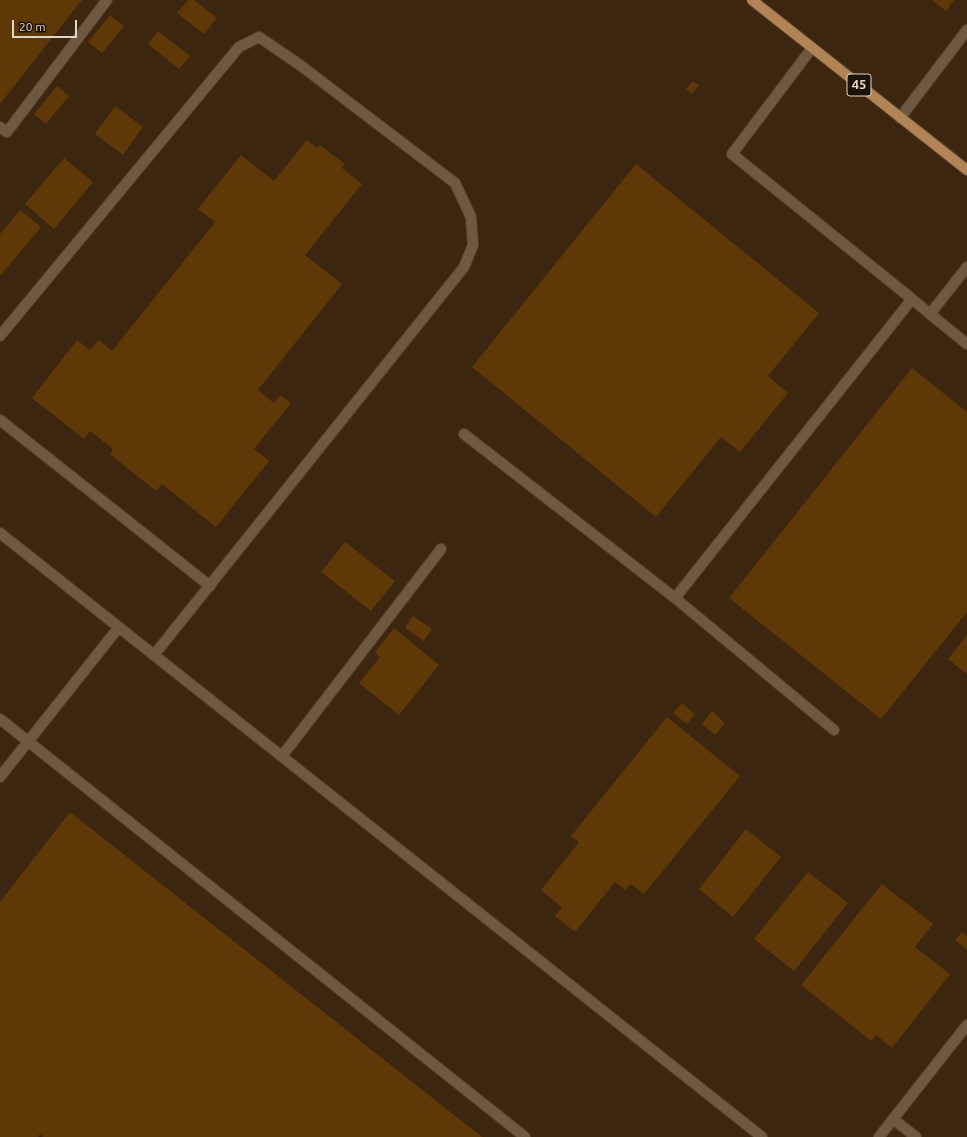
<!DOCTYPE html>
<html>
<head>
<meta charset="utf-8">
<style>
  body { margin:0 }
  #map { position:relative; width:967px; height:1137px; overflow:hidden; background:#3c2610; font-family:Ubuntu,sans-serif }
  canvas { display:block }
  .scale { position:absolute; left:12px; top:20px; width:65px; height:18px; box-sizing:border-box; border:2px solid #e3d5c8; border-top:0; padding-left:5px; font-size:12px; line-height:14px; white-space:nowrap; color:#e3d5c8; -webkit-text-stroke:3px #1b1208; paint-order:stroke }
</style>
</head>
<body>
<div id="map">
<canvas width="967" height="1137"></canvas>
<div class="scale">20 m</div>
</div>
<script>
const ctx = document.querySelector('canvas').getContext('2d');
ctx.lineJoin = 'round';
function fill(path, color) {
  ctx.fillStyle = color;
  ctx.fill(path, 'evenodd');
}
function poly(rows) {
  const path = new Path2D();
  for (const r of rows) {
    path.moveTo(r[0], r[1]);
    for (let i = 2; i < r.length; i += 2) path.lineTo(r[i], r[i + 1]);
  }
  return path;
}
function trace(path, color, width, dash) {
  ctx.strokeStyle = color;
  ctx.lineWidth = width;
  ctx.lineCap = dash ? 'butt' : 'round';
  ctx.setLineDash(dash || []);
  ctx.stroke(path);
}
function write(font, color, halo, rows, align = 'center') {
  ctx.font = font + ' Ubuntu,sans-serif';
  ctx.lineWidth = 3;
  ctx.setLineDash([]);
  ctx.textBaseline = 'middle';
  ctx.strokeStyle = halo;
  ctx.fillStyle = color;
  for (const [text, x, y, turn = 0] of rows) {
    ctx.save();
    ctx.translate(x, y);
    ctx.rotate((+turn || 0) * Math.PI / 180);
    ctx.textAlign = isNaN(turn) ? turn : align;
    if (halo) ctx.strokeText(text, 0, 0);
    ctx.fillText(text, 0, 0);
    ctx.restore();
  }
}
fill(poly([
  [0,0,82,0,0,104],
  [188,0,194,0,217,18,204,34,177,13],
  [932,0,954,0,946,11],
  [110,15,124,26,102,53,88,42],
  [158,31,190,56,179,69,148,44],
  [693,81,699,85,692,94,686,89],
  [57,86,69,96,46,124,34,114],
  [115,106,143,127,123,155,95,134],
  [307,140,317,148,320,145,345,164,342,168,362,184,305,255,342,284,258,390,274,403,280,395,291,403,254,449,269,461,216,527,162,484,156,491,110,454,113,449,90,431,84,439,32,398,77,340,90,350,99,340,112,351,215,222,198,209,241,155,274,181],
  [64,158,93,182,54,229,25,204],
  [636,164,819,313,768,376,788,393,740,452,721,437,656,517,472,367],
  [20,210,41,227,0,276,0,234],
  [912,368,967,412,967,612,881,719,729,598],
  [345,542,395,581,371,611,321,572],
  [413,616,432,629,424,641,405,628],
  [394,628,439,665,399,715,359,683,380,657,375,652],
  [967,635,967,674,948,659],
  [682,703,695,714,687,724,673,713],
  [712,711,725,723,715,735,702,724],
  [667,717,740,776,644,894,631,884,625,890,615,882,575,932,555,916,562,907,541,890,579,842,571,836],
  [70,812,482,1137,43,1137,40,1134,38,1137,0,1137,0,902],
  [746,829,781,857,733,917,699,889],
  [808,872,848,903,794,971,754,939],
  [882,884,933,924,915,947,950,974,892,1048,876,1035,871,1041,801,985],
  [962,932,967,936,967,950,955,940]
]), '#5f3808');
const service = poly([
  [812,48,732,154,912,299],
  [0,127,7,132,107,0],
  [930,314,967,344],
  [0,336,239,47,259,37,300,65,455,183,471,217,473,245,464,267,154,655],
  [0,420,210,586],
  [464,434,675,598],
  [0,719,525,1137],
  [834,730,675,598,912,299,930,314,967,267],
  [282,756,441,549],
  [0,777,119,627],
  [893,1119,916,1137]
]);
const tertiary = poly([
  [900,118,967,30],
  [0,533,762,1137],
  [879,1137,967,1025]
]);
const primary = poly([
  [752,0,967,170]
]);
trace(service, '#57422d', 12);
trace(tertiary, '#57422d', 12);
trace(primary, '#57422d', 12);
trace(service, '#6f5842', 10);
trace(tertiary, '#6f5842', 10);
trace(primary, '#b28355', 10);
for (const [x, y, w] of [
  [859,85,24]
]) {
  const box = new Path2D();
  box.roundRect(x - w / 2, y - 11, w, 22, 3);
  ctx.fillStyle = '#1b1208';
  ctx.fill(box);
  trace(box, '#e3d5c8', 1);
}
write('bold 13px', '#e3d5c8', null, [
  ["45",859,85]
]);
</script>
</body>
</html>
